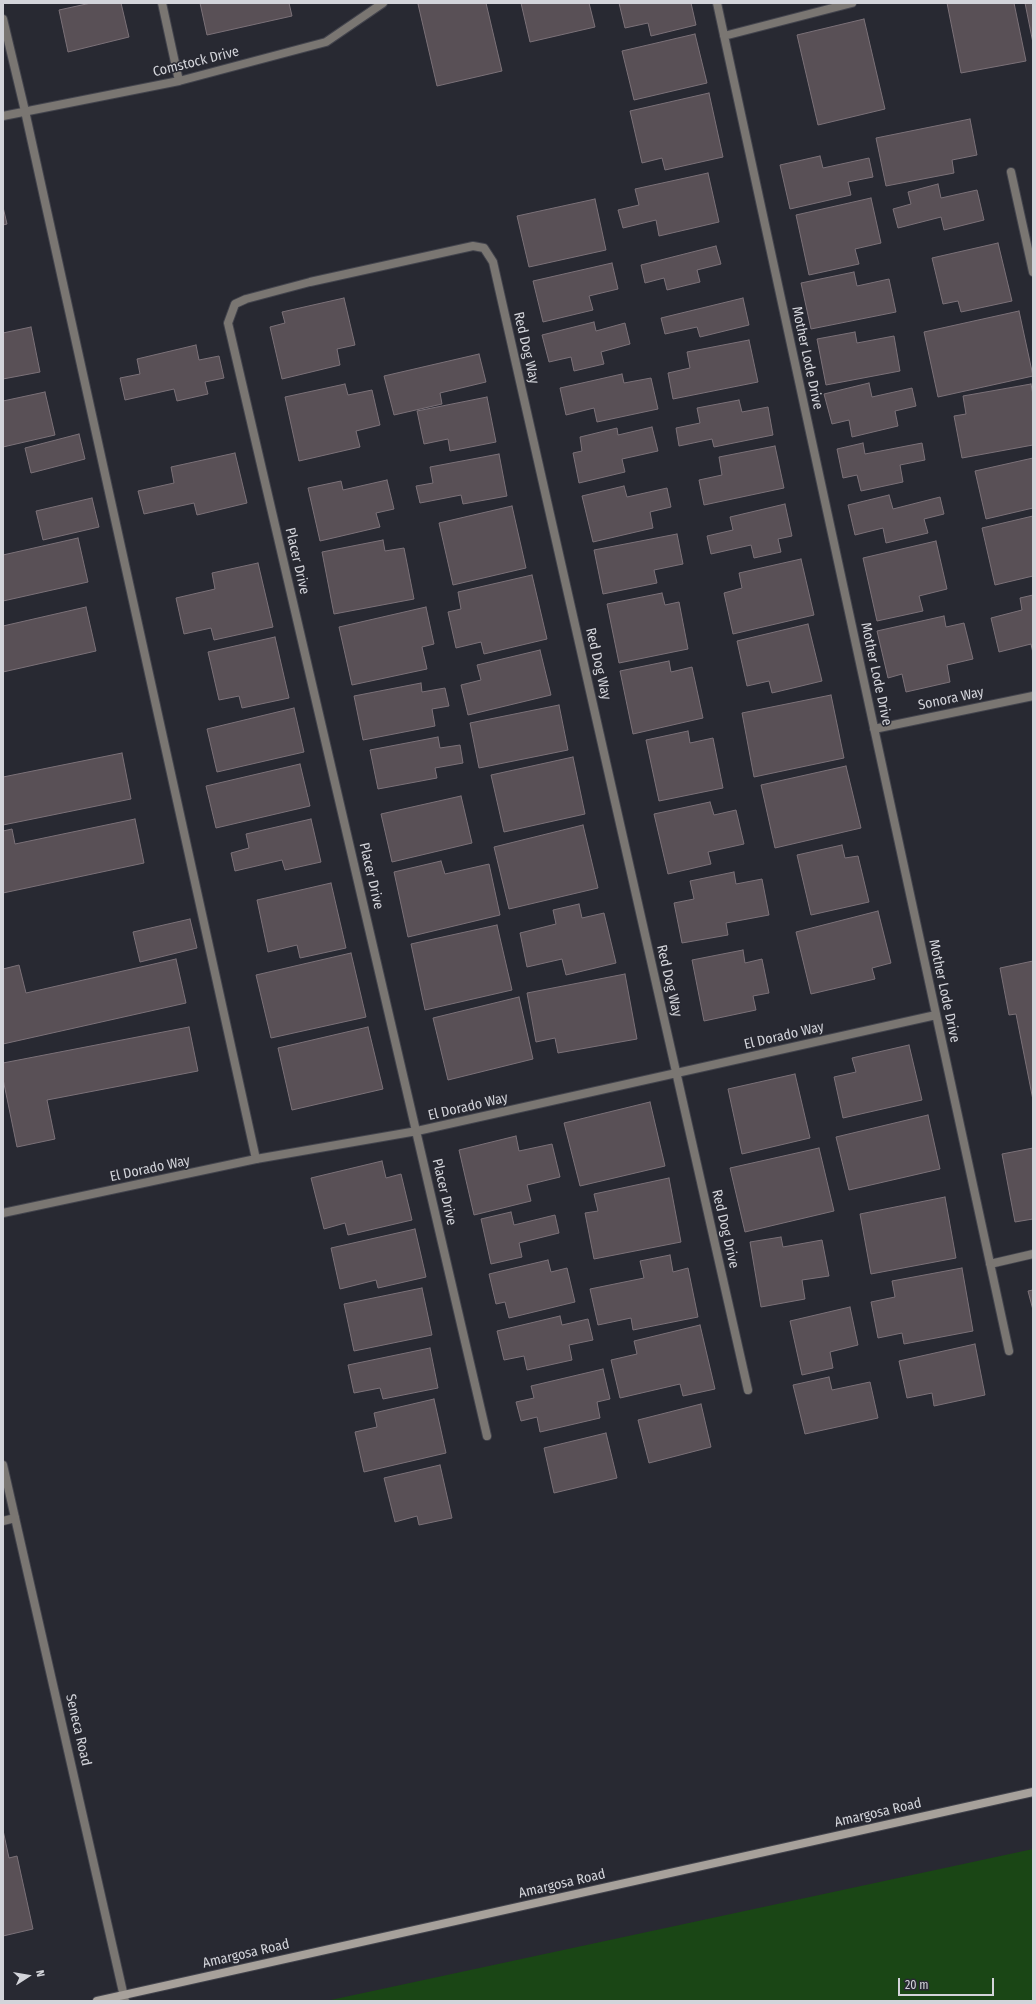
<!DOCTYPE html>
<html>
<head>
<meta charset="utf-8">
<style>
  body { margin:0 }
  #map { position:relative; width:1036px; height:2004px; overflow:hidden; background:#282932; font-family:"Fira Sans Condensed",sans-serif }
  canvas { display:block }
  .frame { position:absolute; inset:0; border:4px solid #d3d4da; pointer-events:none }
  .north { position:absolute; left:8px; top:1956px; width:40px; height:40px; -webkit-text-stroke:3px #282932; paint-order:stroke; rotate:78deg; font-size:11px; font-weight:700; line-height:16px; text-align:center; color:#d3d4da }
  .north::after { content:''; display:block; margin:auto; width:14px; height:18px; background:#d3d4da; clip-path:polygon(50% 0,100% 100%,50% 72%,0 100%) }
  .scale { position:absolute; left:898px; top:1978px; width:96px; height:18px; box-sizing:border-box; border:2px solid #d3d4da; border-top:0; padding-left:5px; font-size:12px; line-height:14px; white-space:nowrap; color:#d3d4da; -webkit-text-stroke:3px #282932; paint-order:stroke }
</style>
</head>
<body>
<div id="map">
<canvas width="1036" height="2004"></canvas>
<div class="frame"></div>
<div class="north">N</div>
<div class="scale">20 m</div>
</div>
<script>
const ctx = document.querySelector('canvas').getContext('2d');
ctx.lineJoin = 'round';
function fill(path, color) {
  ctx.fillStyle = color;
  ctx.fill(path, 'evenodd');
}
function poly(rows) {
  const path = new Path2D();
  for (const r of rows) {
    path.moveTo(r[0], r[1]);
    for (let i = 2; i < r.length; i += 2) path.lineTo(r[i], r[i + 1]);
  }
  return path;
}
function trace(path, color, width, dash) {
  ctx.strokeStyle = color;
  ctx.lineWidth = width;
  ctx.lineCap = dash ? 'butt' : 'round';
  ctx.setLineDash(dash || []);
  ctx.stroke(path);
}
function write(font, color, halo, rows, align = 'center') {
  ctx.font = font + ' "Fira Sans Condensed",sans-serif';
  ctx.lineWidth = 3;
  ctx.setLineDash([]);
  ctx.textBaseline = 'middle';
  ctx.strokeStyle = halo;
  ctx.fillStyle = color;
  for (const [text, x, y, turn = 0] of rows) {
    ctx.save();
    ctx.translate(x, y);
    ctx.rotate((+turn || 0) * Math.PI / 180);
    ctx.textAlign = isNaN(turn) ? turn : align;
    if (halo) ctx.strokeText(text, 0, 0);
    ctx.fillText(text, 0, 0);
    ctx.restore();
  }
}
fill(poly([
  [1033,1849,1033,2001,326,2001]
]), '#1a4615');
const building = poly([
  [91,3,121,3,129,37,68,52,59,10,91,3],
  [200,3,289,3,292,16,207,35,200,3],
  [421,3,486,3,502,71,437,86,418,4,421,3],
  [521,3,589,3,595,27,530,42,521,3],
  [619,3,691,3,696,25,651,36,648,23,625,28,619,3],
  [947,3,1014,3,1026,61,961,73,947,3],
  [1025,3,1033,3,1033,43,1025,3],
  [864,19,885,109,818,125,797,35,864,19],
  [695,34,707,83,634,100,622,51,695,34],
  [709,93,723,157,665,170,662,158,642,163,630,111,709,93],
  [970,119,977,155,952,160,954,173,886,186,876,138,970,119],
  [820,156,823,168,869,158,873,177,848,182,851,195,790,209,780,165,820,156],
  [708,173,719,222,659,236,656,220,623,228,618,210,639,205,635,189,708,173],
  [938,184,941,198,977,190,984,220,944,230,941,217,898,228,893,209,911,204,908,192,938,184],
  [871,198,881,243,855,249,859,264,809,275,796,215,871,198],
  [595,199,606,250,529,267,517,216,595,199],
  [3,207,7,224,3,225,3,207],
  [998,243,1012,301,961,312,958,301,943,304,932,258,998,243],
  [716,246,721,264,697,270,700,282,667,290,664,278,645,283,641,265,716,246],
  [612,263,618,289,589,296,593,310,543,322,533,281,612,263],
  [854,272,857,286,889,279,896,312,811,329,801,283,854,272],
  [344,298,355,345,337,349,340,365,282,379,270,327,285,323,282,312,344,298],
  [743,298,749,325,700,337,697,327,665,334,661,318,743,298],
  [1019,311,1033,376,938,397,924,332,1019,311],
  [594,322,596,331,625,323,630,344,601,352,604,364,574,371,571,357,549,362,542,335,594,322],
  [31,327,40,372,3,379,3,333,31,327],
  [855,332,857,343,894,336,900,371,826,385,817,339,855,332],
  [749,340,758,382,673,399,668,373,690,368,687,352,749,340],
  [196,345,199,360,219,356,224,378,205,382,208,394,177,401,174,389,125,400,120,378,140,374,137,359,196,345],
  [479,354,486,382,440,393,442,404,394,415,384,376,479,354],
  [622,374,624,383,651,378,658,409,597,422,594,408,566,415,560,388,622,374],
  [869,383,872,397,912,388,916,406,895,411,898,426,852,437,849,420,832,424,824,394,869,383],
  [345,384,348,395,372,390,380,425,356,431,360,447,299,461,285,397,345,384],
  [1031,384,1033,395,1033,445,962,458,954,416,966,414,963,396,1031,384],
  [45,392,55,435,3,447,3,401,45,392],
  [487,397,496,442,450,451,448,439,424,444,417,411,487,397],
  [739,400,742,412,768,407,773,435,714,447,712,439,679,446,676,428,700,423,697,408,739,400],
  [652,427,658,451,622,459,625,472,579,483,573,453,582,451,580,437,617,428,618,435,652,427],
  [79,434,85,459,31,473,25,448,79,434],
  [863,443,865,454,922,443,925,460,900,465,903,482,861,491,857,475,843,478,837,449,863,443],
  [775,446,784,488,704,505,699,480,722,475,719,457,775,446],
  [235,453,247,503,197,515,194,503,144,514,138,491,174,483,171,467,235,453],
  [499,454,507,496,463,504,461,495,420,503,416,486,433,483,430,467,499,454],
  [1033,458,1033,508,986,519,975,471,1033,458],
  [387,480,394,509,376,513,380,527,320,541,308,488,341,481,343,490,387,480],
  [624,486,627,497,667,488,671,507,650,512,653,528,593,542,582,496,624,486],
  [889,495,893,509,940,497,944,514,924,519,928,533,886,543,883,528,855,535,848,505,889,495],
  [92,498,99,527,43,540,36,511,92,498],
  [785,504,792,536,778,539,781,552,754,558,751,545,711,554,707,536,733,530,730,517,785,504],
  [512,506,526,568,453,585,439,523,512,506],
  [1033,516,1033,576,995,585,982,528,1033,516],
  [677,534,683,564,654,570,657,583,603,594,594,550,677,534],
  [78,538,88,582,3,601,3,555,78,538],
  [383,540,385,551,404,548,414,599,334,614,322,552,383,540],
  [936,541,947,589,919,596,923,611,877,621,863,558,936,541],
  [801,559,814,615,733,634,724,593,742,588,739,573,801,559],
  [258,563,273,627,214,640,211,628,184,634,176,598,215,589,212,573,258,563],
  [532,575,547,639,484,654,481,642,456,648,448,612,461,609,458,592,532,575],
  [662,593,665,605,679,602,688,649,619,663,607,604,662,593],
  [1033,595,1033,653,1031,644,999,652,991,618,1022,610,1020,598,1033,595],
  [86,607,96,651,3,672,3,626,86,607],
  [426,607,434,644,422,647,427,669,352,685,339,627,426,607],
  [944,616,946,627,964,623,973,659,947,665,950,682,906,692,902,674,888,678,877,631,944,616],
  [808,624,822,681,772,693,769,681,747,686,737,641,808,624],
  [275,637,289,698,242,708,239,696,219,700,208,652,275,637],
  [540,650,551,695,468,715,461,685,481,680,477,665,540,650],
  [669,661,671,672,692,667,703,718,633,734,620,671,669,661],
  [421,683,422,692,445,688,449,706,432,709,435,726,363,740,354,696,421,683],
  [831,695,844,758,754,777,742,713,831,695],
  [559,705,568,750,479,768,470,723,559,705],
  [294,708,304,752,217,772,207,729,294,708],
  [688,731,690,743,713,738,723,788,659,801,646,740,688,731],
  [438,737,440,748,460,745,463,763,435,768,437,778,378,789,370,750,438,737],
  [122,753,131,799,3,825,3,777,122,753],
  [573,757,585,814,504,832,491,775,573,757],
  [300,764,310,806,216,828,206,786,300,764],
  [846,766,861,828,775,848,761,785,846,766],
  [461,796,472,843,392,862,381,814,461,796],
  [710,802,714,815,736,810,744,844,708,852,711,864,668,874,654,814,710,802],
  [135,819,144,863,3,893,3,831,12,829,15,844,135,819],
  [311,819,321,862,285,870,282,860,235,871,231,853,249,848,246,834,311,819],
  [583,825,598,888,509,909,494,847,583,825],
  [842,845,845,858,858,856,869,902,811,915,797,855,842,845],
  [441,861,445,874,489,864,500,915,408,937,394,872,441,861],
  [734,872,736,884,762,879,769,915,726,923,728,935,682,943,674,903,694,899,690,881,734,872],
  [331,883,346,948,300,958,297,945,268,952,257,900,331,883],
  [579,904,582,918,604,913,616,963,566,975,562,959,527,967,520,933,556,924,553,910,579,904],
  [878,911,891,963,872,968,875,979,811,994,796,932,878,911],
  [190,919,197,948,140,962,133,932,190,919],
  [497,925,512,990,425,1010,411,944,497,925],
  [743,950,745,963,762,959,769,993,753,996,756,1010,704,1021,692,960,743,950],
  [351,953,366,1017,271,1038,256,975,351,953],
  [176,959,186,1003,3,1044,3,969,19,965,26,993,176,959],
  [1033,961,1033,1100,1016,1014,1009,1015,1000,968,1033,961],
  [625,974,637,1039,558,1053,555,1038,536,1042,527,993,625,974],
  [519,997,533,1059,448,1080,433,1018,519,997],
  [189,1027,198,1071,47,1100,55,1139,17,1147,3,1079,3,1063,189,1027],
  [368,1027,383,1089,292,1110,278,1048,368,1027],
  [909,1045,922,1100,843,1118,834,1077,856,1072,852,1058,909,1045],
  [795,1074,810,1138,742,1154,728,1089,795,1074],
  [650,1102,665,1166,580,1186,564,1123,650,1102],
  [928,1115,940,1169,849,1190,836,1137,928,1115],
  [516,1136,519,1151,552,1144,560,1177,527,1185,531,1201,474,1215,459,1150,516,1136],
  [819,1148,834,1211,745,1232,730,1168,819,1148],
  [1033,1148,1033,1219,1015,1222,1002,1154,1033,1148],
  [382,1161,386,1178,401,1174,412,1220,348,1235,345,1223,324,1229,311,1178,382,1161],
  [669,1178,681,1242,594,1259,585,1213,598,1211,594,1194,669,1178],
  [945,1197,956,1258,871,1274,860,1214,945,1197],
  [511,1212,514,1225,555,1215,559,1233,519,1243,522,1257,491,1264,481,1219,511,1212],
  [415,1229,426,1277,378,1288,376,1280,340,1289,331,1248,415,1229],
  [781,1237,783,1247,822,1240,829,1276,802,1280,805,1299,761,1307,750,1242,781,1237],
  [670,1255,673,1272,688,1268,698,1317,633,1330,631,1318,598,1325,590,1289,644,1278,640,1261,670,1255],
  [548,1260,551,1272,567,1268,575,1302,509,1318,505,1302,496,1304,489,1274,548,1260],
  [962,1268,973,1331,904,1344,902,1333,878,1338,871,1302,895,1297,892,1281,962,1268],
  [422,1288,432,1335,354,1351,344,1304,422,1288],
  [1033,1290,1033,1310,1028,1291,1033,1290],
  [850,1307,858,1345,830,1352,833,1368,802,1375,790,1321,850,1307],
  [560,1316,562,1325,588,1319,593,1340,569,1345,572,1360,527,1370,524,1356,504,1360,497,1331,560,1316],
  [700,1325,715,1389,683,1396,680,1384,620,1398,611,1360,637,1354,634,1341,700,1325],
  [975,1344,985,1395,934,1406,932,1393,907,1398,899,1361,975,1344],
  [430,1348,438,1388,383,1399,380,1388,354,1393,348,1365,430,1348],
  [603,1369,610,1399,597,1402,600,1418,540,1432,537,1417,521,1421,516,1402,534,1398,531,1386,603,1369],
  [829,1377,832,1390,870,1382,878,1418,805,1434,793,1385,829,1377],
  [434,1399,446,1453,364,1472,355,1432,377,1427,374,1413,434,1399],
  [701,1404,711,1447,649,1463,638,1420,701,1404],
  [606,1433,617,1478,554,1493,544,1448,606,1433],
  [440,1465,452,1518,419,1525,417,1516,395,1522,384,1478,440,1465],
  [3,1830,9,1858,17,1856,33,1929,3,1936,3,1830]
]);
fill(building, '#595056');
trace(building, '#7b7178', 1);
const service = poly([
  [3,19,25,111,256,1159],
  [3,1521,15,1518]
]);
const minor = poly([
  [162,3,179,81],
  [717,3,1009,1351],
  [724,36,852,3],
  [3,116,179,81,326,42,383,3],
  [1011,172,1033,272],
  [874,729,1033,696],
  [3,1213,256,1159,417,1131,936,1015],
  [990,1264,1033,1254],
  [487,1436,228,323,235,304,246,299,310,282,473,246,484,248,493,262,748,1390]
]);
const tertiary = poly([
  [3,1465,125,2001]
]);
const secondary = poly([
  [97,2001,1033,1792]
]);
trace(service, '#43444d', 10);
trace(minor, '#43444d', 10);
trace(tertiary, '#43444d', 10);
trace(secondary, '#43444d', 10);
trace(service, '#7a7672', 8);
trace(minor, '#7a7672', 8);
trace(tertiary, '#7a7672', 8);
trace(secondary, '#a7a19b', 8);
write('14px', '#d3d4da', '#282932', [
  ["Comstock Drive",196,62,-14],
  ["Red Dog Way",526,348,77],
  ["Mother Lode Drive",807,358,78],
  ["Placer Drive",297,561,77],
  ["Red Dog Way",598,664,77],
  ["Mother Lode Drive",876,674,78],
  ["Sonora Way",951,699,-12],
  ["Placer Drive",371,876,77],
  ["Red Dog Way",669,981,77],
  ["Mother Lode Drive",944,991,78],
  ["El Dorado Way",784,1036,-13],
  ["El Dorado Way",468,1107,-13],
  ["El Dorado Way",150,1169,-12],
  ["Placer Drive",444,1192,77],
  ["Red Dog Drive",725,1229,77],
  ["Seneca Road",78,1730,77],
  ["Amargosa Road",878,1813,-13],
  ["Amargosa Road",562,1884,-13],
  ["Amargosa Road",246,1954,-13]
]);
</script>
</body>
</html>
